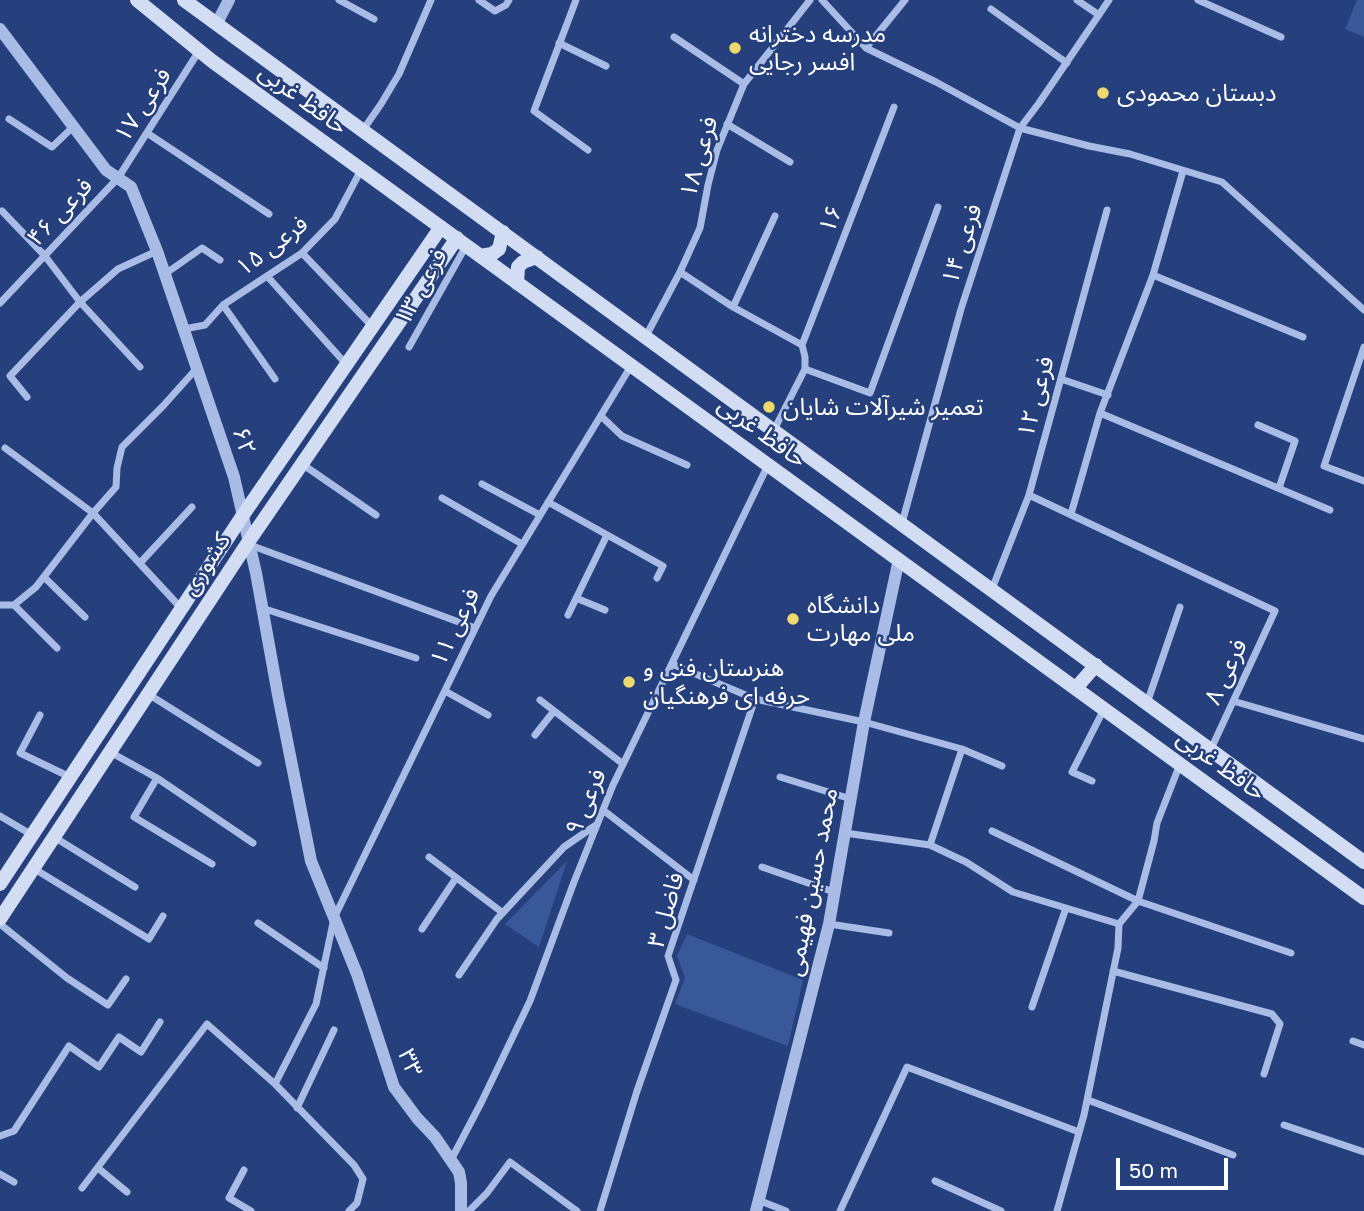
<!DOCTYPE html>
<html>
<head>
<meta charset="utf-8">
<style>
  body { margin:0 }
  #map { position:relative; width:1364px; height:1211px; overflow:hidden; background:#25407c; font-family:"Golos Text",sans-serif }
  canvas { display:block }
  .scale { position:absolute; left:1116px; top:1158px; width:112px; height:32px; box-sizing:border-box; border:4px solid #fff; border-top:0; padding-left:9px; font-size:21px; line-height:24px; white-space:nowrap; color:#fff; -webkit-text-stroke:5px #25407c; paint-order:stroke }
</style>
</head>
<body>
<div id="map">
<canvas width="1364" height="1211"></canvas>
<div class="scale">50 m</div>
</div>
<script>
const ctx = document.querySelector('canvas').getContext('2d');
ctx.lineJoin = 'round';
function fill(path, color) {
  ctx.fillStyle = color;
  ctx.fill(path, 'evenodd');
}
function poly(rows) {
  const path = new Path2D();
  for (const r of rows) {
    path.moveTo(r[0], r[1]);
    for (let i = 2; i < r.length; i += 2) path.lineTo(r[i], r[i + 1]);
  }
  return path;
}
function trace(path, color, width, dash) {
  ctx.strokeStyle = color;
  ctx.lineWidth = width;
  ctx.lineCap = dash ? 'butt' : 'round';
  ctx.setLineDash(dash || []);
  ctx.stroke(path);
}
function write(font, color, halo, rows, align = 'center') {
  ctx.font = font + ' "Golos Text","Noto Sans Arabic",sans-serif';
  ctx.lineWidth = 5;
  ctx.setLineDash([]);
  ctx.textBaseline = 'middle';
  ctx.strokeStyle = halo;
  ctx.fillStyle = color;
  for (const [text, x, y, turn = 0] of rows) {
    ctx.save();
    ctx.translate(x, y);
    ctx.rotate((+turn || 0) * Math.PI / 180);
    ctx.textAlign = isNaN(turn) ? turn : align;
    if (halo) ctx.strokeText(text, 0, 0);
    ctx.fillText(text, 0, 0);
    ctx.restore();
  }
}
fill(poly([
  [1357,0,1364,0,1364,37,1345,29],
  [567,861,539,947,505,924],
  [687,934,803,980,788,1046,675,1004,685,978,677,956]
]), '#385899');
trace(poly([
  [339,0,374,19],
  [479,0,495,11,506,5,509,0],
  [576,0,534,111,588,150],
  [822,0,866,48,936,82,1020,128,1089,146,1130,154,1222,182,1364,310],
  [1077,0,1099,15],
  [1198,0,1281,37],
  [991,9,1067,63],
  [674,37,744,84],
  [559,43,606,66],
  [866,48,905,0],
  [9,119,52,147,74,126],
  [727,124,790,162],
  [363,130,381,104,399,74,431,0],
  [147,133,269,214],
  [2,211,45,256,80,302,140,367],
  [302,253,372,326],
  [680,272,733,307,802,345,805,357,805,369,774,430],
  [165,274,202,248,220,260],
  [1153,275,1303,337],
  [267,276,346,364],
  [0,303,118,178,199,51],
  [223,305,275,379],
  [733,307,775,216],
  [184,329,205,325,223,305,302,253,335,219,361,170],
  [646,336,680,272,700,228,708,185,717,150,744,84,810,0],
  [802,345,894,107],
  [409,347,466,246],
  [1364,347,1324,466,1364,481],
  [805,369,870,393,938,207],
  [1061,379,1108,395],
  [27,397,10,376,80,302,118,269,157,251],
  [1100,413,1330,510],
  [601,416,622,436,687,465],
  [1258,425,1295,441,1279,488],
  [5,448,93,513,181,608],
  [302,464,376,515],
  [482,484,540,515],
  [1029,495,1275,611,1211,749],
  [442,498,522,544],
  [548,502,663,566,657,578],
  [1071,514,1100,413,1153,275,1183,171],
  [902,523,961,309,1020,128,1039,103,1109,0],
  [250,545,475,628],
  [140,563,192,507],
  [44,577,85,617],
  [992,589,1029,495,1107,210],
  [576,598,605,610],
  [0,605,14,605,36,587,93,513,116,487,117,468,122,447,163,406,197,368],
  [14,605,57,648],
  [262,608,416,658],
  [568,615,607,535],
  [672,664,755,699,864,722,962,749,1002,766],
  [445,691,488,715],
  [148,694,258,763],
  [540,700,623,764],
  [1233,701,1364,739],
  [1147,703,1180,607],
  [40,715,20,753,70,777],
  [535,735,554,711],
  [110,752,157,778,253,843],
  [780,777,851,799],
  [157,778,134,817,212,864],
  [1092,781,1072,772,1104,709],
  [603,810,694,880],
  [0,816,32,835],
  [992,831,1138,901,1291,953],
  [845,833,930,845,966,862,1013,892,1119,924],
  [54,837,135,887],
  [930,845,962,749],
  [429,857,503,913],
  [762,867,834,892],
  [33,868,149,939,163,916],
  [258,923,324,968],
  [0,924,67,978,108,1005,126,979],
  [829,924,889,933],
  [422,929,456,878],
  [1113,971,1272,1014,1280,1024,1264,1074],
  [459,975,497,919,564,847,596,825],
  [1032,1007,1066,908],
  [1353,1041,1364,1045],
  [275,1084,316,1004,334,918,491,596,631,366],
  [1088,1100,1233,1155],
  [297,1108,334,1030],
  [1284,1125,1364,1152],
  [0,1136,14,1131,69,1046,99,1067,119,1037,141,1052,160,1022],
  [451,1160,481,1103,530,1001,574,882,613,785,768,465],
  [98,1168,127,1192],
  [244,1170,229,1198,251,1211],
  [0,1174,14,1182],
  [935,1181,1001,1211],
  [82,1188,207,1024,275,1084,354,1165,363,1179,357,1203,349,1211],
  [758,1200,786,1211],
  [469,1211,487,1193,510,1162,577,1211],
  [600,1211,637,1091,676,980,668,956,755,699],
  [840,1211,907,1067,1079,1132],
  [1057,1211,1084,1115,1118,948,1119,924,1138,901,1154,841,1157,823,1180,764]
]), '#a9bce5', 7);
trace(poly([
  [217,23,229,0],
  [0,29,106,170,131,187,157,251,234,477,256,573,278,695,311,861,357,974,394,1087,417,1118,435,1137,459,1172,461,1183,461,1211],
  [756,1211,829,924,864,722,899,559]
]), '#a9bce5', 12);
trace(poly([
  [137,0,212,61,1364,898],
  [184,0,1364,862],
  [480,256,492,254,499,249,503,232],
  [517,283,518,267,523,262,537,257],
  [1076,688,1096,665],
  [0,884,243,515,441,227],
  [0,919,249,541,457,238]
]), '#d2ddf4', 14);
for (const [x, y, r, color] of [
  [735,48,7,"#eed96d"],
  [1103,93,7,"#eed96d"],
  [769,407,7,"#eed96d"],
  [793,619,7,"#eed96d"],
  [629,682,7,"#eed96d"]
]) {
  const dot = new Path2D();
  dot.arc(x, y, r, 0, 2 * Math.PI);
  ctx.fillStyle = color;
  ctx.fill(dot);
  trace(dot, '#25407c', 2.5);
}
write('24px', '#fff', '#25407c', [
  ["مدرسه دخترانه",749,34],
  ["افسر رجایی",749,62],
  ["دبستان محمودی",1117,93],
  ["تعمیر شیرآلات شایان",783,407],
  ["دانشگاه",807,605],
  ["ملی مهارت",807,633],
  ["هنرستان فنی و",643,668],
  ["حرفه ای فرهنگیان",643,696]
], 'left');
write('24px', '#fff', '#25407c', [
  ["حافظ غربی",303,99,36],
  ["فرعی ۱۷",143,105,-57],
  ["فرعی ۱۸",699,157,-74],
  ["فرعی ۴۶",60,212,-47],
  ["۱۶",831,219,-69],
  ["فرعی ۱۴",962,244,-72],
  ["فرعی ۱۵",272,246,-37],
  ["فرعی ۱۳",421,287,-61],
  ["فرعی ۱۲",1036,397,-75],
  ["حافظ غربی",762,432,36],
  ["۶۲",244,441,71],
  ["کشوری",206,564,-57],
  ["فرعی ۱۱",455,627,-64],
  ["فرعی ۸",1226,672,-65],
  ["حافظ غربی",1221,765,36],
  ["فرعی ۹",586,802,-67],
  ["محمد حسین فهیمی",812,882,-79],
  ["فاضل ۳",666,910,-74],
  ["۳۳",410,1063,68]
]);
</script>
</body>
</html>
